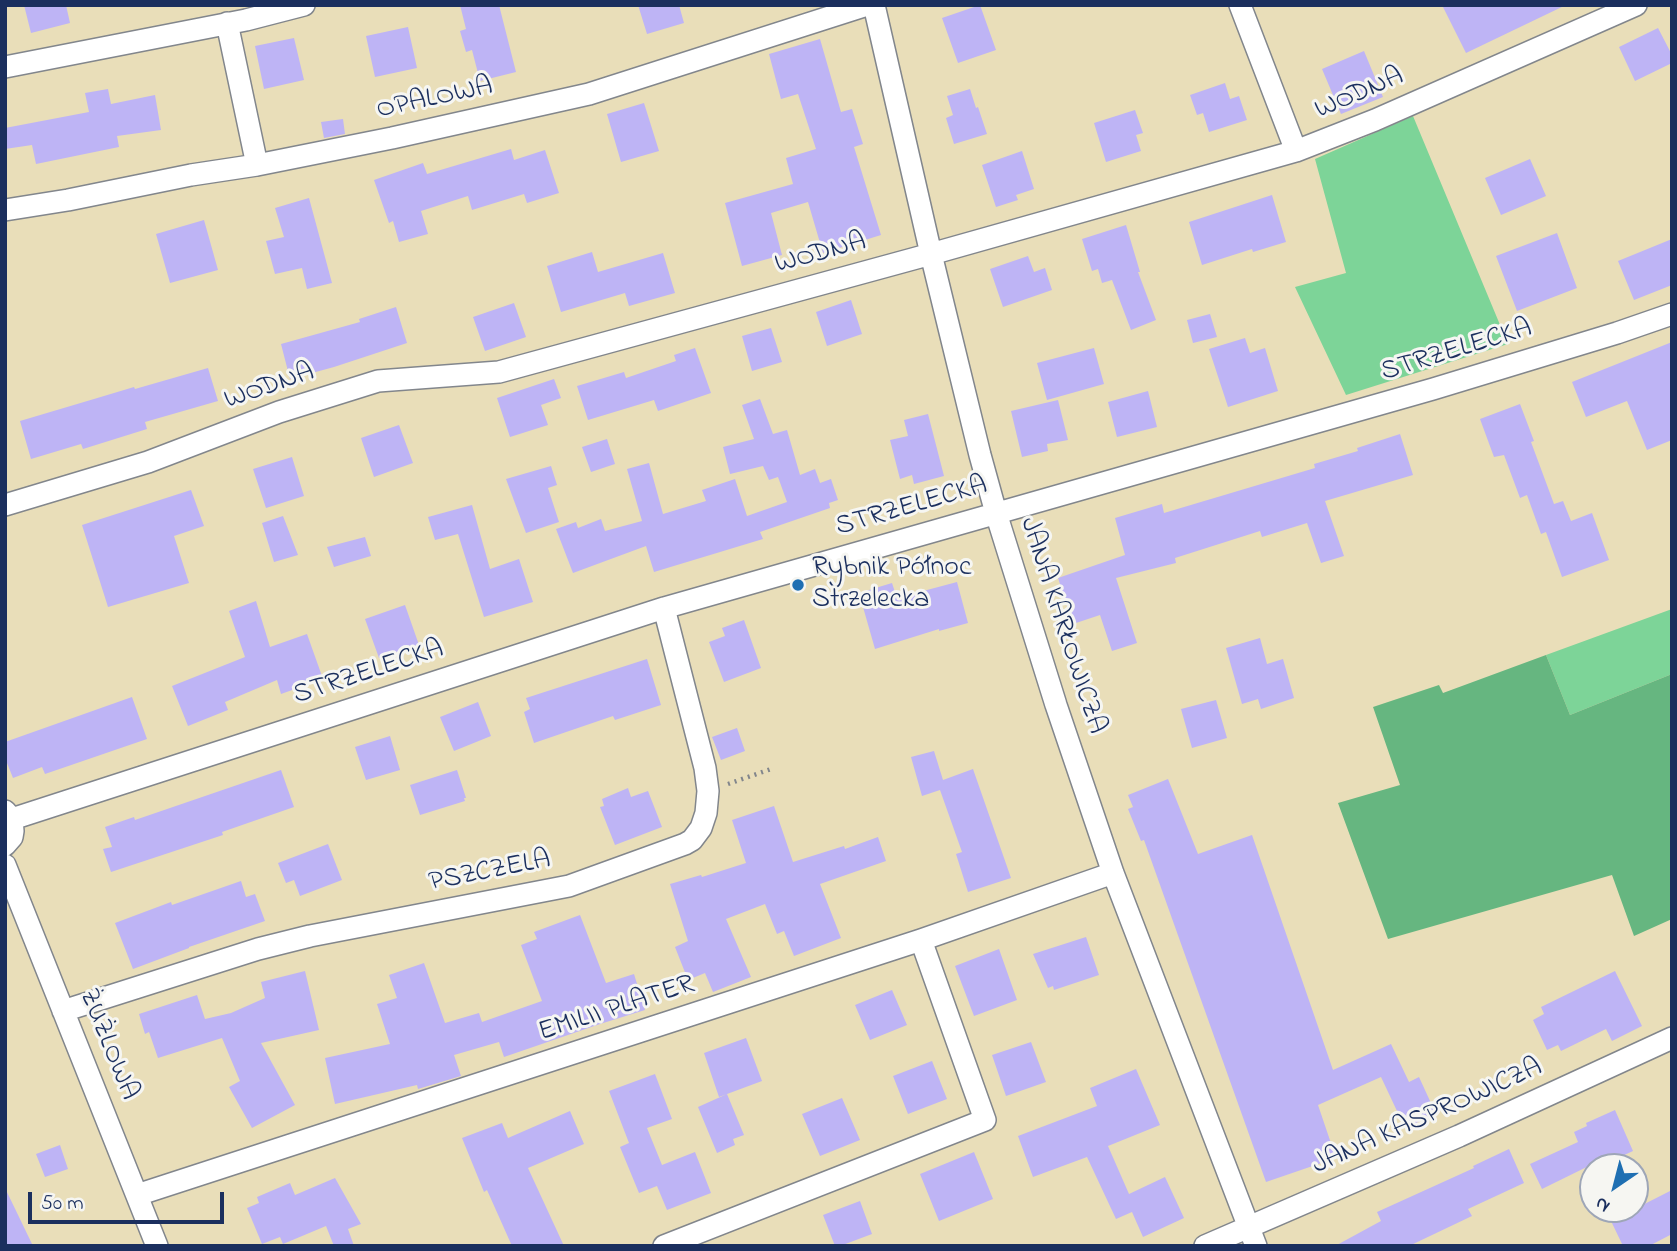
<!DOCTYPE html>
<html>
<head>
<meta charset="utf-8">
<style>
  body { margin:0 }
  #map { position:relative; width:1677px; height:1251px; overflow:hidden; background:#e9deb9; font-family:"Indie Flower",sans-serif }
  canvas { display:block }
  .frame { position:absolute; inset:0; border:7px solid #1b2f5e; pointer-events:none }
  .north { position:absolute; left:1579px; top:1153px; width:70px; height:70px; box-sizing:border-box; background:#f6f6f2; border:2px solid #9ea6b7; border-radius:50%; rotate:215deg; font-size:19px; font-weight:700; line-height:28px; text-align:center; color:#1b2f5e }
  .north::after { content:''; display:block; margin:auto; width:24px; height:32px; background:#1f6fb2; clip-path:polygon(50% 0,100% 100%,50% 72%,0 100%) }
  .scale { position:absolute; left:28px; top:1192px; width:196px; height:32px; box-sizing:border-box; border:4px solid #1b2f5e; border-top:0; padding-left:9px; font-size:21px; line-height:24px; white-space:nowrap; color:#1b2f5e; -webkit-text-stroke:5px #f6f6f2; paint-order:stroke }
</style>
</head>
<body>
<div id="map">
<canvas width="1677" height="1251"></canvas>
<div class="frame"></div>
<div class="north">N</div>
<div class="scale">50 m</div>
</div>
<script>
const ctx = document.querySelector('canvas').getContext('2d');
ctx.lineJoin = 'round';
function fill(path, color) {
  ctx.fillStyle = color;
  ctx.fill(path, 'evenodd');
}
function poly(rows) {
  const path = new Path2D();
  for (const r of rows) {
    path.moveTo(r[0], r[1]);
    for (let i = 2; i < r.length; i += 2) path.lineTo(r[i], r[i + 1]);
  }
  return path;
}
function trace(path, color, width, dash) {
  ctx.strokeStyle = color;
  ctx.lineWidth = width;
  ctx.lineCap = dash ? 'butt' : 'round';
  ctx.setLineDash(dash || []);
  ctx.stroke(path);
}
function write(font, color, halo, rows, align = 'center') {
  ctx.font = font + ' "Indie Flower",sans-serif';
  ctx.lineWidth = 6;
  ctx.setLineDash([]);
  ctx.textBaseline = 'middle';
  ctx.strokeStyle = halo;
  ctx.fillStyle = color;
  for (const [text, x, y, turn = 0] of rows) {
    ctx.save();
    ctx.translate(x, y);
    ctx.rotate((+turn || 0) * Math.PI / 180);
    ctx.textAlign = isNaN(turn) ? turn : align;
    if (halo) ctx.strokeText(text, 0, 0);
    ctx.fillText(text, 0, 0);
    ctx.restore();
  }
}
fill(poly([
  [1413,116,1508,344,1346,395,1295,287,1346,273,1315,159],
  [1672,609,1672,674,1570,715,1546,655]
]), '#7dd498');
fill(poly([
  [1546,655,1570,715,1672,674,1672,919,1634,936,1612,875,1388,939,1338,803,1400,785,1373,707,1439,685,1443,693]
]), '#66b680');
fill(poly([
  [24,5,66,5,70,23,31,33],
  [460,5,499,5,516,72,480,81,472,50,466,52,460,31,466,29],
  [638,5,679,5,684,23,647,34],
  [980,5,996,50,958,63,942,18],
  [1442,5,1566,5,1466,53],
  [408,27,417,68,375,77,366,36],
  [1658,28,1672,55,1672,63,1635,81,1619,47],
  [294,38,304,80,264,89,255,46],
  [820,39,841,112,852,109,863,144,854,147,881,235,823,253,808,202,771,213,782,255,742,266,725,203,793,184,786,158,816,149,798,94,781,99,769,54],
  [1364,51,1383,97,1341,114,1322,69],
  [1225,83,1230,99,1239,96,1247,120,1209,132,1203,113,1197,115,1190,95],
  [108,89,111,104,155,95,161,130,117,136,119,147,36,164,32,145,5,149,5,128,89,112,85,93],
  [970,89,976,108,978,107,987,134,954,144,946,118,953,115,947,96],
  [644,103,659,151,621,162,607,114],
  [1135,110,1143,133,1136,135,1141,151,1106,162,1094,123],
  [343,119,345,134,324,138,321,122],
  [511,149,514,160,545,150,559,193,527,203,524,194,472,210,468,196,421,211,428,234,399,242,393,221,389,223,374,180,423,163,427,174],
  [1022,151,1034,189,1016,195,1018,200,996,207,982,165],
  [1530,159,1546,196,1501,215,1485,178],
  [1272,195,1286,242,1253,252,1252,249,1202,265,1189,222],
  [309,198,332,283,307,289,302,268,275,274,266,241,284,237,275,208],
  [204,220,218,270,170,283,156,234],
  [1126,225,1140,272,1138,272,1156,320,1131,330,1112,280,1102,283,1098,269,1092,271,1082,239],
  [1557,233,1577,288,1517,311,1496,256],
  [1672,239,1672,285,1634,300,1618,261],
  [592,252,598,272,663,253,675,293,629,306,625,293,561,312,547,266],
  [1028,256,1034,272,1045,268,1052,290,1003,307,990,269],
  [851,300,862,334,827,346,816,312],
  [514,303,526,337,485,351,473,317],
  [396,307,407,343,334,367,290,379,281,344,360,322,359,319],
  [1210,314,1217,337,1193,343,1187,320],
  [771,328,782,362,752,371,742,336],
  [1245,338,1250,353,1265,348,1278,391,1228,407,1209,349],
  [1672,342,1672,440,1647,450,1627,401,1586,417,1572,382],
  [695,348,711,393,658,411,654,400,588,420,577,386,624,372,626,378,676,361,674,355],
  [1094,348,1104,384,1047,400,1037,363],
  [208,368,218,401,145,422,147,429,83,449,81,444,31,459,20,421,94,399,134,387,135,389],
  [554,379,561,398,541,405,548,425,510,437,497,398],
  [1148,391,1157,427,1117,437,1108,402],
  [760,399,773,434,787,430,800,475,815,469,820,483,831,479,838,500,829,503,830,508,760,532,763,539,654,572,646,546,573,573,556,529,576,522,578,528,601,519,605,531,642,521,627,469,649,463,663,514,706,501,702,490,735,479,747,516,787,502,778,477,769,480,763,466,730,474,723,447,754,439,742,405],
  [1058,400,1068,440,1047,444,1048,451,1022,457,1011,411],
  [1520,404,1534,441,1531,442,1554,504,1563,501,1571,521,1592,513,1609,560,1562,577,1546,532,1541,534,1527,495,1520,498,1504,455,1494,457,1480,419],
  [928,414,944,476,914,484,912,475,900,479,890,440,908,436,904,420],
  [399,425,413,463,374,477,361,438],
  [1400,434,1413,475,1325,501,1344,556,1321,563,1307,523,1262,537,1260,531,1175,558,1176,563,1116,578,1137,643,1112,651,1100,615,1073,624,1058,578,1125,555,1115,518,1162,504,1164,513,1315,468,1314,464,1358,451,1357,448],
  [607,439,615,464,591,472,582,447],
  [292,457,304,496,266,508,253,469],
  [551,466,557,485,548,488,559,522,526,533,506,479],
  [191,490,204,526,174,536,189,583,108,607,82,525],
  [472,505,490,569,519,559,533,602,484,617,458,534,435,540,428,517],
  [283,516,298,555,274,562,262,523],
  [365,537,371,556,334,567,327,547],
  [957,582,968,623,939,631,939,629,875,649,859,593,892,583,897,598],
  [256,601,270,647,307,634,323,679,281,694,277,680,225,702,228,710,188,726,172,686,245,657,229,611],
  [405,605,419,645,379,658,365,619],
  [744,620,761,668,724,682,709,642,725,636,722,628],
  [1260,638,1267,664,1283,659,1294,698,1261,709,1258,699,1242,704,1226,648],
  [647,659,661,705,615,720,613,716,534,743,524,712,530,709,526,698],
  [132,697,147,739,45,774,42,767,13,778,5,758,5,742],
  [1216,700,1227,738,1192,748,1181,709],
  [478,702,491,736,454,751,440,717],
  [737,728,745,751,721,760,712,737],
  [390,736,400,770,366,780,355,747],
  [934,751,943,780,973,769,1011,878,968,892,956,854,962,852,940,790,922,796,911,757],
  [281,770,294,807,222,832,223,835,111,872,103,849,112,847,105,827,134,817,135,820],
  [457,770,466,798,464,798,465,801,420,815,410,785],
  [1168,779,1198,854,1252,835,1333,1070,1391,1044,1409,1082,1419,1077,1436,1114,1405,1128,1381,1077,1318,1105,1336,1158,1266,1182,1144,840,1141,841,1128,809,1133,807,1128,795],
  [628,788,631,797,648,791,662,827,615,845,600,807,604,806,602,799],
  [774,806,793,862,844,846,845,849,878,837,886,861,820,884,841,938,794,956,784,931,777,934,765,904,726,919,751,977,713,992,705,973,688,980,675,947,688,941,670,884,701,875,702,877,746,863,732,820],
  [328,844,342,880,300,896,294,880,286,883,278,863],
  [241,881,246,897,255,894,265,921,189,947,189,948,133,969,115,923,171,902,172,905],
  [580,915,606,983,634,974,645,1010,600,1024,504,1057,499,1042,454,1055,461,1076,418,1089,417,1085,335,1104,325,1058,390,1044,377,1004,397,998,389,975,424,963,445,1023,479,1013,482,1022,542,1001,521,945,537,939,534,932],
  [1086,937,1099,975,1054,990,1053,986,1048,988,1033,954],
  [999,949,1017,1000,974,1016,955,966],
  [305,971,319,1030,261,1043,295,1105,252,1128,229,1087,240,1081,222,1038,158,1058,149,1032,145,1034,139,1014,197,995,205,1019,231,1013,265,998,261,982],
  [1615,971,1642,1026,1612,1041,1606,1029,1561,1051,1558,1045,1547,1050,1533,1020,1544,1014,1541,1007],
  [892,990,907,1025,870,1040,855,1005],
  [746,1038,762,1081,719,1097,704,1053],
  [1031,1042,1046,1082,1006,1096,992,1055],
  [932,1061,947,1099,908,1114,893,1076],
  [1136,1069,1160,1125,1108,1146,1129,1194,1165,1177,1184,1218,1143,1237,1132,1212,1116,1219,1087,1157,1033,1177,1018,1136,1097,1106,1090,1088],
  [655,1074,672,1119,647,1128,662,1165,695,1152,711,1193,667,1210,657,1186,639,1193,620,1147,629,1143,609,1091],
  [727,1094,744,1135,733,1139,735,1145,717,1153,698,1107],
  [842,1098,860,1140,820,1156,802,1114],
  [1615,1110,1633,1151,1605,1164,1603,1159,1542,1189,1530,1164,1578,1142,1574,1132,1587,1126,1586,1123],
  [570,1111,584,1144,528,1168,564,1246,512,1246,487,1190,484,1192,462,1138,502,1123,508,1138],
  [60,1145,68,1169,45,1177,36,1154],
  [1509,1149,1524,1183,1468,1209,1472,1216,1409,1246,1335,1246,1381,1221,1377,1212,1474,1168,1473,1166],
  [974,1152,993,1199,939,1221,920,1174],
  [335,1178,361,1224,348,1229,354,1246,334,1246,326,1226,283,1244,280,1237,262,1244,247,1208,259,1203,257,1197,290,1183,295,1195],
  [5,1188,33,1246,5,1246],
  [1672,1190,1672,1234,1649,1246,1623,1246,1611,1221],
  [860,1201,872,1234,840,1246,835,1246,823,1215]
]), '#beb4f5');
const street = poly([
  [874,5,931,254,980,455,996,513,1056,705,1113,873,1256,1246],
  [1240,5,1296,151],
  [227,23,257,165],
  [5,67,246,20,304,5],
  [5,210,68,200,191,175,257,165,392,138,589,94,867,5],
  [5,505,148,462,279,412,378,381,499,372,931,254,1296,151,1375,120,1636,5],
  [5,811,12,819,13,831,12,837,5,845],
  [12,819,664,608,1433,389,1617,333,1672,314],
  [5,865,157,1246],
  [63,1011,258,949,310,936,569,886,685,844,692,840,701,828,706,813,708,791,705,768,664,608],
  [137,1195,921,940,1113,873],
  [664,1246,985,1120,921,940],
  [1205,1246,1459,1136,1672,1038]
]);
trace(street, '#82868c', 24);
trace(poly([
  [728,784,771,769]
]), '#82868c', 4.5, [2, 5]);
trace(street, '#fff', 21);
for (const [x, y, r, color] of [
  [798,585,7,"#1f6fb2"]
]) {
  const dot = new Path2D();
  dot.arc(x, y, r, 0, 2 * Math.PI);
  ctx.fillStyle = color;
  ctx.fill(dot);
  trace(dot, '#f6f6f2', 2.5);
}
write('28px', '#1b2f5e', '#f6f6f2', [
  ["WODNA",1360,95,-23],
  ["OPALOWA",435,100,-12],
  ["WODNA",821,255,-15],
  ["STRZELECKA",1457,352,-17],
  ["WODNA",270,388,-19],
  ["STRZELECKA",912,508,-16],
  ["JANA KARŁOWICZA",1061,626,72],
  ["STRZELECKA",369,674,-18],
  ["PSZCZELA",490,873,-11],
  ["EMILII PLATER",617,1010,-18],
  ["ŻUŻLOWA",107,1045,68],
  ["JANA KASPROWICZA",1428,1118,-24]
]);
write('28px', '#1b2f5e', '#f6f6f2', [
  ["Rybnik Północ",812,569],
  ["Strzelecka",812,601]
], 'left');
</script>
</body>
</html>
